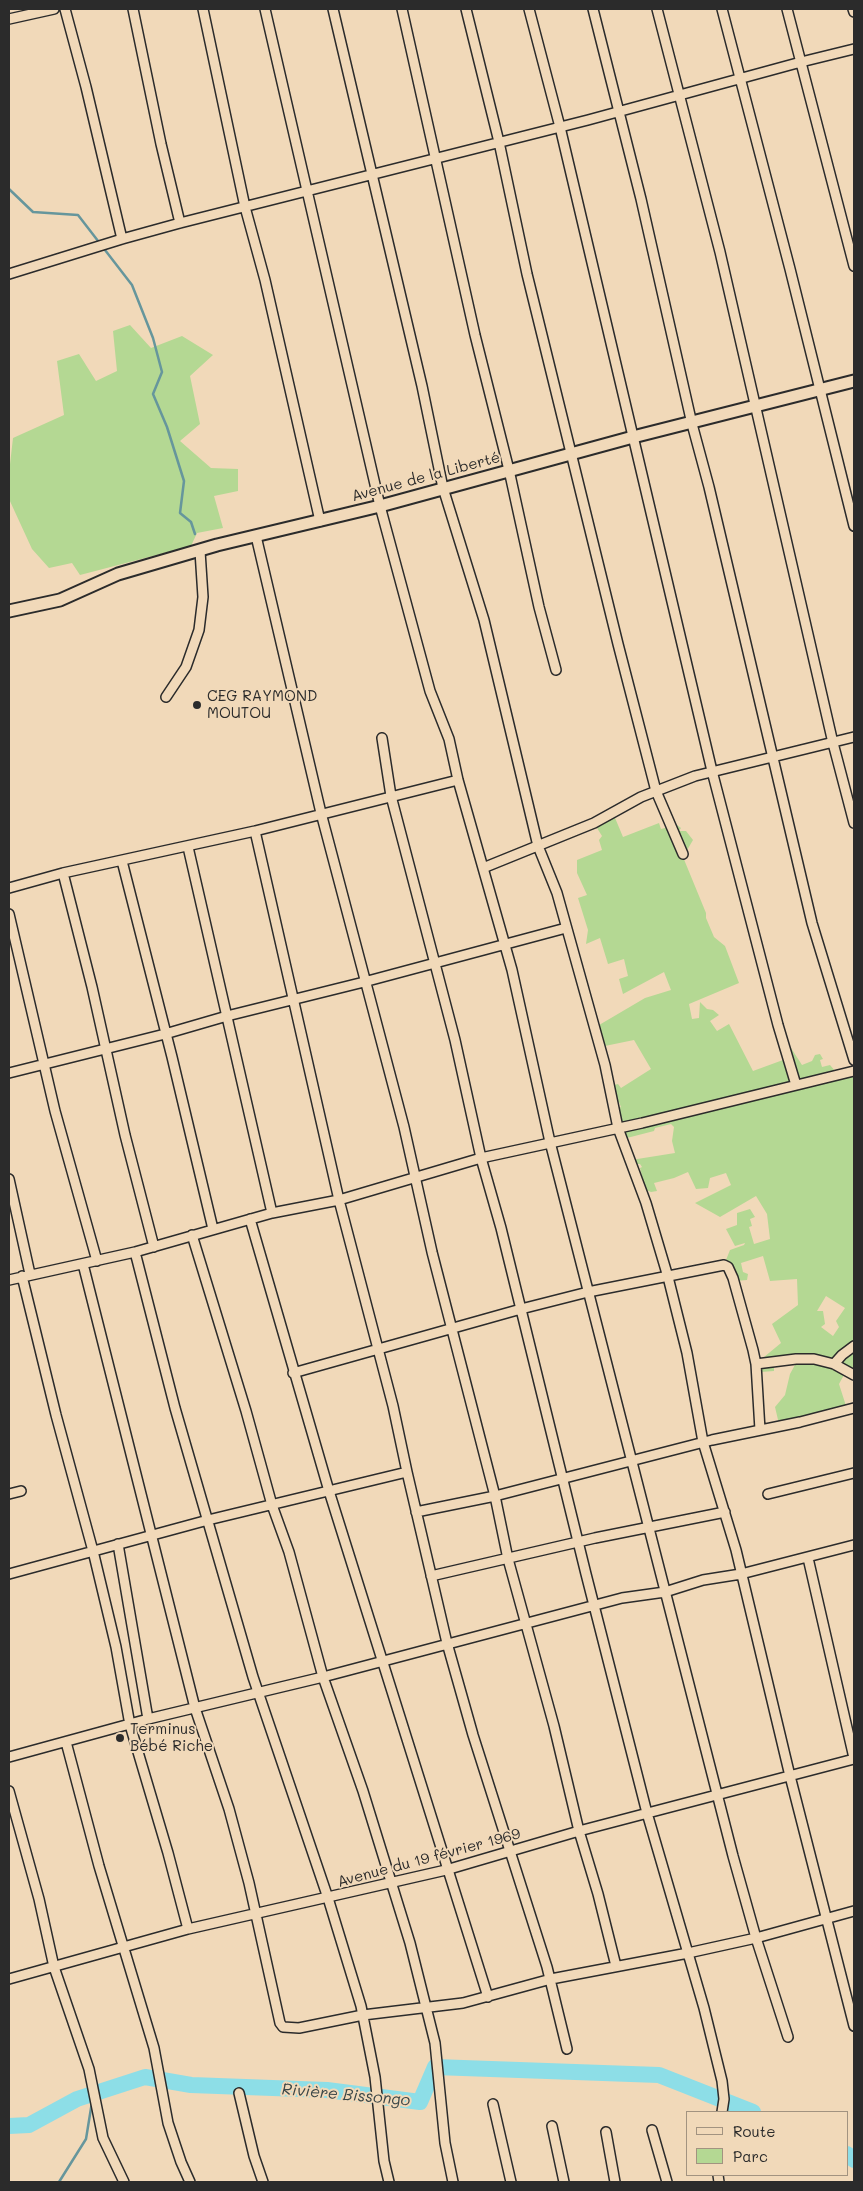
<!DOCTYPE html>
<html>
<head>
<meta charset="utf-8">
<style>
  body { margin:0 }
  #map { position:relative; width:863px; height:2191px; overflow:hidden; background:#f1d9b9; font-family:Mali,sans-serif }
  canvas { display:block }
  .frame { position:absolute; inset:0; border:10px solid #2b2b2b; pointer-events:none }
  .legend { position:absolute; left:686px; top:2111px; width:162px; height:65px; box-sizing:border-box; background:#f1d9b9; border:1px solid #a29380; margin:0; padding:6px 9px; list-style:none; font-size:15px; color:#2b2b2b }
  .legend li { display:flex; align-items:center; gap:10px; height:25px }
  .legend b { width:25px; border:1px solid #a29380 }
</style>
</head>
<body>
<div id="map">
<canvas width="863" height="2191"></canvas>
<div class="frame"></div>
<ul class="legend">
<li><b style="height:6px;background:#f1d9b9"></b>Route</li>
<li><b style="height:14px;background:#b4d893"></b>Parc</li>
</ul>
</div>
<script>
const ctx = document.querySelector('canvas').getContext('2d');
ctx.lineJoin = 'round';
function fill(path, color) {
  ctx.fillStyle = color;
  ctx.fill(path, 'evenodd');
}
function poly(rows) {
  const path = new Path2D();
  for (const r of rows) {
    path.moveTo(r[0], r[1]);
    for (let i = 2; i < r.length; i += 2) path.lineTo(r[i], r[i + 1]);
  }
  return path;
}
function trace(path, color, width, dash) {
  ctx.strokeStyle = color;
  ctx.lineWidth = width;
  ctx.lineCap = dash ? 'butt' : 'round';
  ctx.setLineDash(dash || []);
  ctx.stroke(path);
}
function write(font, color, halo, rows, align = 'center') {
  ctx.font = font + ' Mali,sans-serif';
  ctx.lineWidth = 4;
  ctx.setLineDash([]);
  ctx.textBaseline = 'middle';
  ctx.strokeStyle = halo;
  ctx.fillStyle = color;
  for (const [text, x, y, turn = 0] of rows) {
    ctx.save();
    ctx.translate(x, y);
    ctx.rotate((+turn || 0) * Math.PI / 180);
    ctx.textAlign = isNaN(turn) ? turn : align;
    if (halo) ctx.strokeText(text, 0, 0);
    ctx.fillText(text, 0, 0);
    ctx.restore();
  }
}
fill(poly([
  [130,325,151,348,182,336,213,355,190,376,200,424,180,441,211,468,238,469,238,491,214,496,223,528,197,533,191,546,80,575,72,563,49,568,32,549,9,499,9,473,13,438,64,415,57,361,79,354,96,381,117,371,113,331],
  [613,813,623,837,659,823,661,829,677,825,681,828,679,831,686,831,693,840,683,857,706,913,706,918,714,937,725,946,739,983,689,1004,692,1019,699,1018,700,1002,707,1009,713,1010,719,1015,710,1021,717,1031,729,1024,753,1071,783,1060,788,1054,782,1034,802,1065,812,1061,815,1055,820,1054,823,1059,820,1060,822,1067,830,1065,836,1072,854,1071,854,1369,845,1373,839,1384,847,1409,779,1424,775,1407,785,1395,790,1374,796,1363,774,1366,774,1371,761,1372,758,1362,781,1343,772,1324,798,1305,797,1279,770,1281,763,1256,741,1263,743,1272,748,1274,747,1280,735,1281,726,1260,730,1250,744,1245,745,1243,735,1246,726,1229,737,1225,737,1213,750,1209,755,1217,750,1219,752,1226,749,1227,754,1244,770,1239,767,1214,756,1196,720,1217,695,1203,731,1185,726,1173,710,1178,708,1188,696,1189,688,1172,674,1178,654,1183,657,1191,651,1192,641,1188,643,1180,640,1168,642,1167,640,1164,633,1164,631,1160,675,1153,672,1141,674,1127,671,1124,655,1128,654,1131,623,1139,619,1130,685,1110,628,1121,617,1121,615,1109,621,1107,619,1102,614,1105,610,1086,618,1084,621,1088,651,1069,634,1040,600,1047,594,1028,645,998,671,990,664,972,623,994,619,979,628,976,624,959,608,964,600,938,586,944,588,930,578,898,587,895,577,873,577,860,602,850,599,840,602,836,592,820],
  [826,1296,845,1308,836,1321,839,1327,833,1336,821,1327,825,1324,823,1311,817,1311]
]), '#b4d893');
trace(poly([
  [9,189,33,212,78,215,132,285,153,338,162,372,153,394,167,427,184,481,180,513,191,522,195,534],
  [59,2182,86,2139,92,2102]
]), '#66969c', 2.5);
trace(poly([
  [9,2126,29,2125,77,2099,145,2077,191,2085,327,2090,420,2102,435,2067,659,2075,753,2112],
  [847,2154,854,2160]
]), '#8ddee7', 16);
const minor = poly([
  [65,9,86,87,122,239],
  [133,9,161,144,180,223],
  [203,9,245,207,265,280,320,521],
  [265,9,380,506,430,691,449,739,458,780,512,970,550,1142,733,1856,756,1938,788,2037],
  [333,9,422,386,443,488,484,620,538,846,557,893,605,1065,618,1128,646,1203,668,1277,687,1353,703,1442,736,1550,790,1776,854,2026],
  [402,9,475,335,509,470,539,607,556,670],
  [466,9,499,142,527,274,618,644,656,791,683,854],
  [529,9,560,127,712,771,778,1025,796,1085],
  [593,9,641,199,692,424,709,487,812,923,854,1060],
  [657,9,720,252,833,743,854,823],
  [722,9,790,269,854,526],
  [787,9,854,266],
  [853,9,854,12],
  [9,19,54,9],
  [9,274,122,239,180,223,588,120,801,62,854,49],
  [256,536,321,813,404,1127,432,1252,495,1496,508,1559,554,1726,579,1831,598,1894,616,1966],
  [166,697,186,667,199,630,203,597,200,551],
  [382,738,391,796,455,1040,481,1158,501,1228,586,1574,647,1813,704,2008,722,2081,724,2099,722,2112],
  [255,831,339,1200,393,1406,407,1472,447,1643,473,1735,547,1967,567,2049],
  [188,847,272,1213],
  [122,861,172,1057,213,1229],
  [483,868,594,823,641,797,695,776,854,737],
  [63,873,92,987,125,1135,154,1247],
  [9,888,63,873,255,831,458,780],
  [9,914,55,1111,97,1261],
  [9,1073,165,1034,227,1016,364,982,566,928],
  [9,1179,30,1274],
  [250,1219,329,1491,488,1997],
  [192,1235,246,1411,272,1505,289,1552,323,1677,363,1791,410,1943,435,2043,445,2143,453,2182],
  [135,1252,175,1408,253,1677,328,1898,361,2006,375,2077,384,2161,389,2182],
  [83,1264,195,1708,229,1809,249,1883,280,2023,283,2027,299,2028,363,2015,463,2003,551,1979,688,1953,756,1938,854,1911],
  [22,1276,56,1415,93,1551,116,1647,130,1725,168,1853,188,1929],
  [9,1280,135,1252,272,1213,339,1200,481,1158,642,1123,854,1071],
  [756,1364,796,1359,814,1359,834,1364,854,1375],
  [834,1364,842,1355,854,1346],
  [293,1373,521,1309,588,1292,724,1265,728,1267,733,1278,753,1350,756,1364,760,1430],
  [9,1494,21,1491],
  [768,1494,854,1473],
  [416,1512,495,1496,712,1440,800,1422,854,1408],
  [118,1544,148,1719],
  [808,1558,854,1758],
  [9,1574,208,1520,407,1472],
  [431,1576,595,1538,725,1512],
  [66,1742,99,1866,154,2048,168,2123,181,2162,190,2182],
  [9,1757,148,1719,323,1677,622,1598,665,1592,703,1580,741,1574,854,1545],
  [9,1791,39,1899,54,1967,89,2069,103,2138,124,2182],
  [9,1979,188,1929,446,1870,579,1831,854,1759],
  [239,2093,254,2156,263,2182],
  [493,2104,511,2182],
  [552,2126,564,2182],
  [652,2130,667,2182],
  [606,2132,615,2182],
  [718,2175,719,2182]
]);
const tertiary = poly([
  [9,611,60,600,118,574,217,545,380,506,633,437,854,381]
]);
trace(minor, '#2b2b2b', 12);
trace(tertiary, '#2b2b2b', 15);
trace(minor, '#f1d9b9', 9);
trace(tertiary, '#f1d9b9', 11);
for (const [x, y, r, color] of [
  [197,705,5,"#2b2b2b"],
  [120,1738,5,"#2b2b2b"]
]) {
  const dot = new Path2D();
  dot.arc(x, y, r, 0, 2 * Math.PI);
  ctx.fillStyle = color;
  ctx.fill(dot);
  trace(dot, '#f1d9b9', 2);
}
write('15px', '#2b2b2b', '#f1d9b9', [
  ["Avenue de la Liberté",426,477,-15],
  ["Avenue du 19 février 1969",429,1858,-15]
]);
write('15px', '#2b2b2b', '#f1d9b9', [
  ["CEG RAYMOND",207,696],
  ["MOUTOU",207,713],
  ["Terminus",130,1729],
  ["Bébé Riche",130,1746]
], 'left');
write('italic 16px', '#3a4647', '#f1d9b9', [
  ["Rivière Bissongo",346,2095,5]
]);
</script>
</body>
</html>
